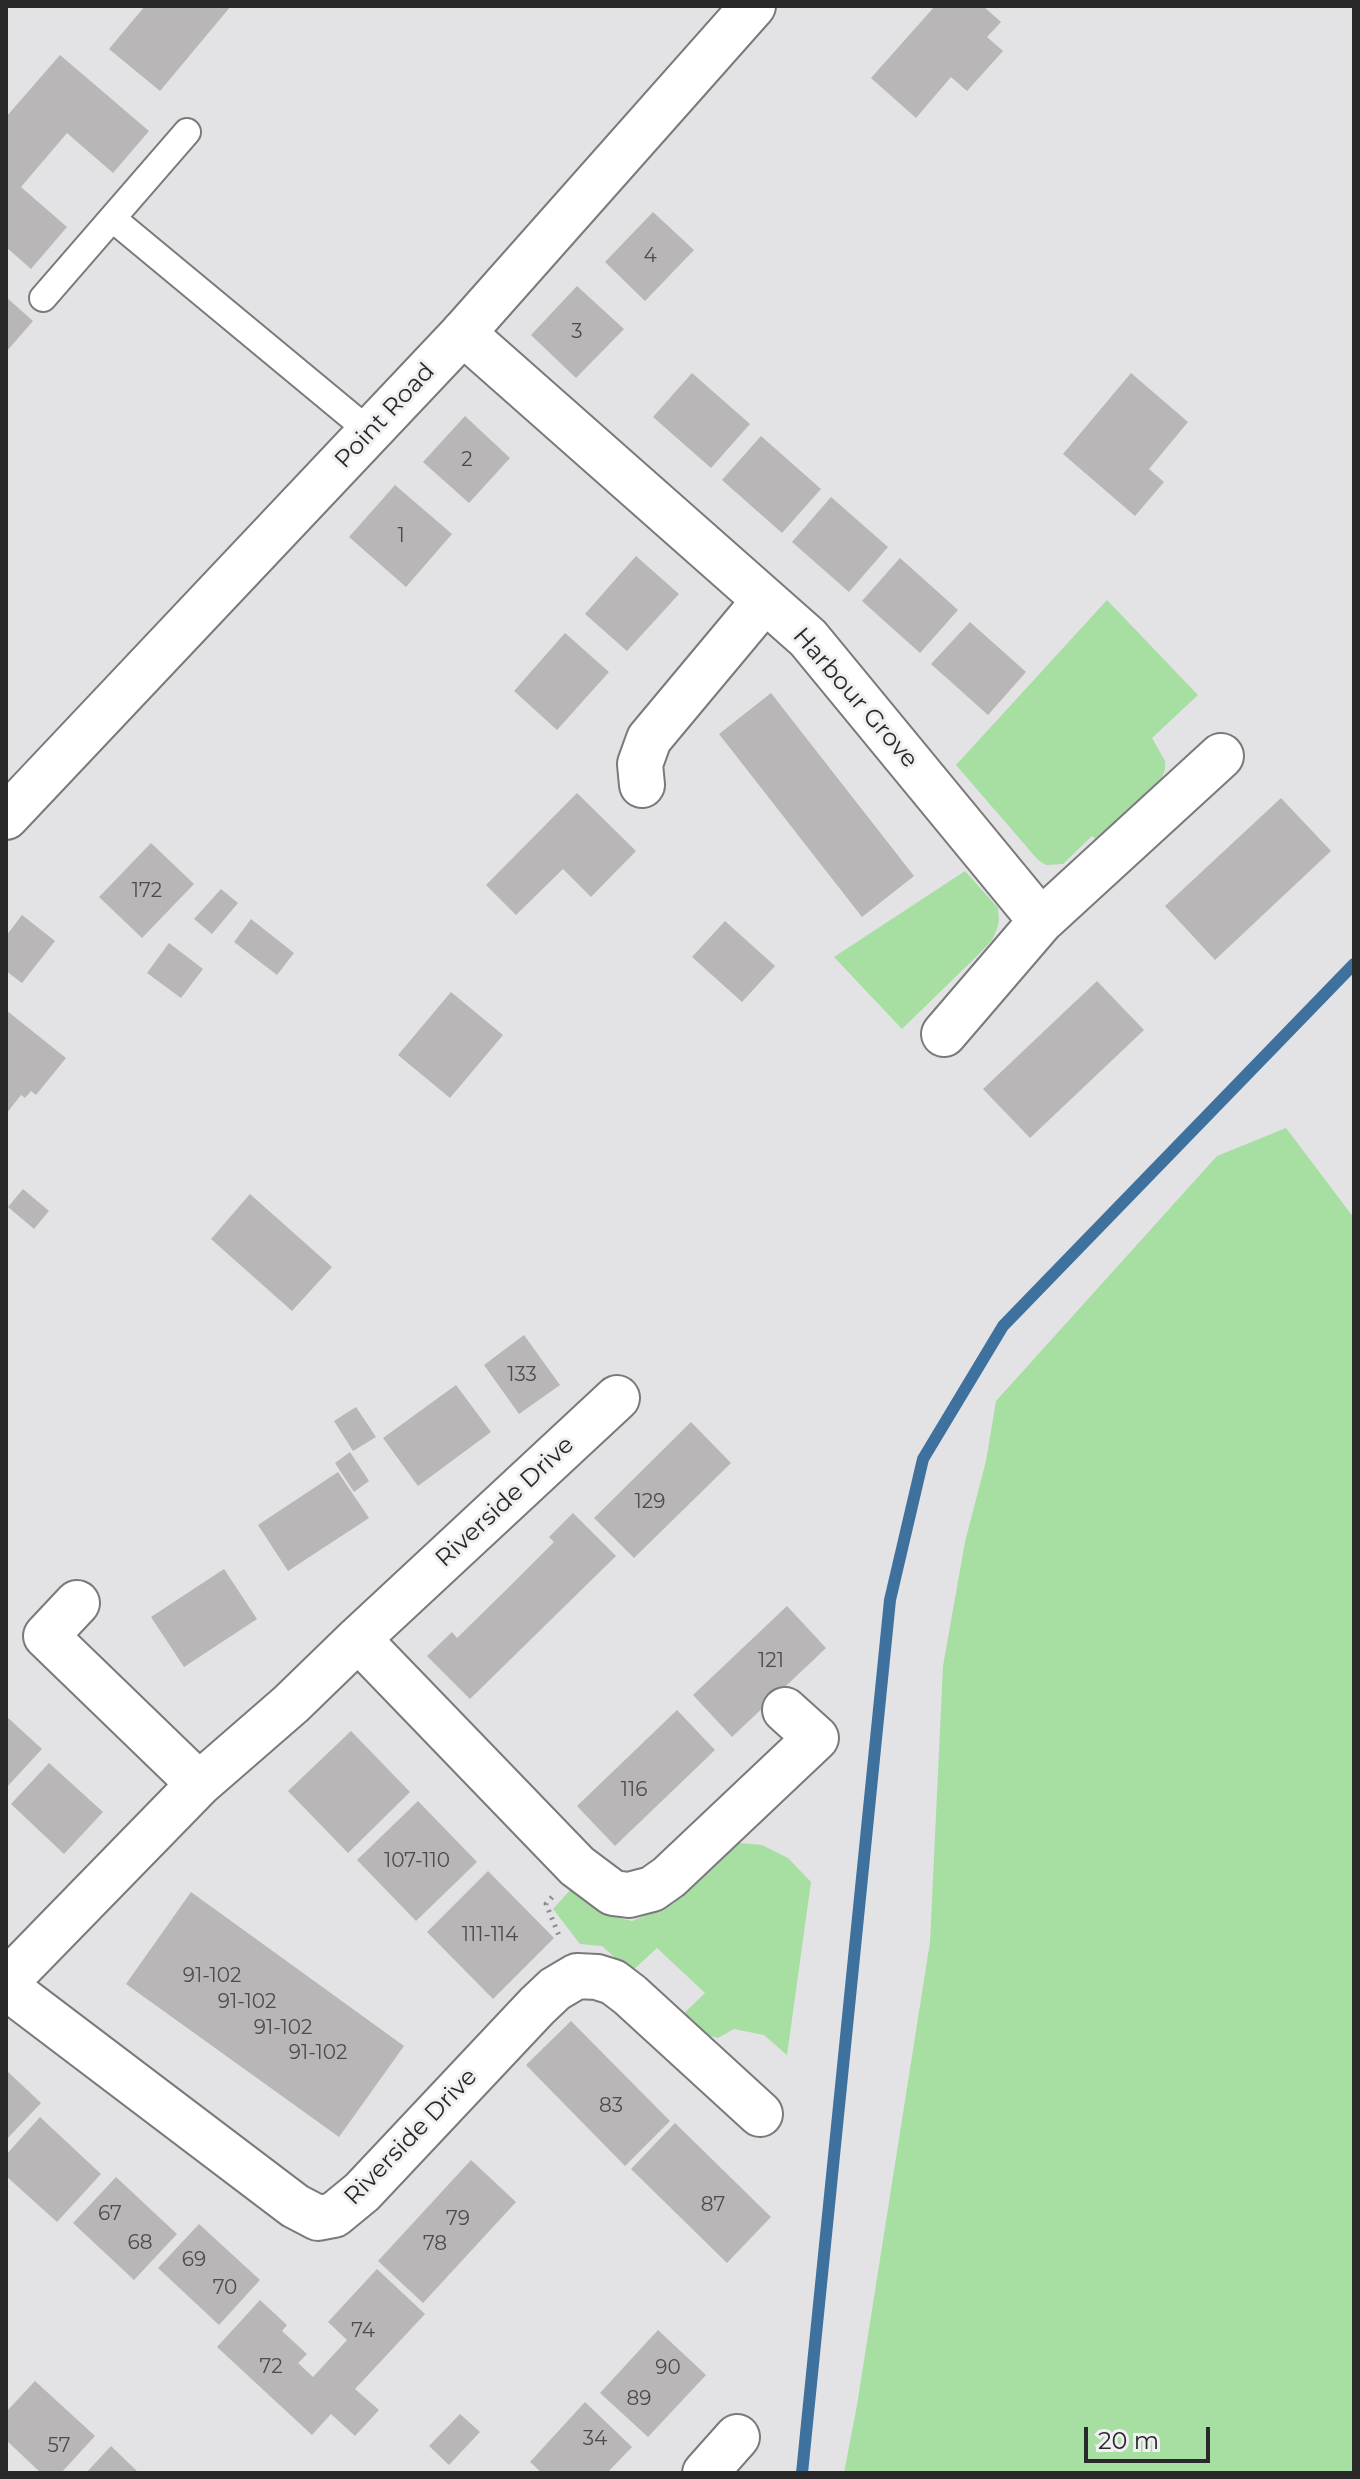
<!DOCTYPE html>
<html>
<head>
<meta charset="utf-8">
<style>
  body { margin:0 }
  #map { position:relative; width:1360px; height:2479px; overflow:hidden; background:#e3e3e5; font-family:Montserrat,sans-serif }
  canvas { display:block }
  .frame { position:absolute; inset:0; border:8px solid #29292a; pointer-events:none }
  .scale { position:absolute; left:1084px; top:2427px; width:126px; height:36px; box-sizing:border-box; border:4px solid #29292a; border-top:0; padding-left:10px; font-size:24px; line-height:28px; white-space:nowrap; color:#29292a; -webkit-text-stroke:6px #f0f0f2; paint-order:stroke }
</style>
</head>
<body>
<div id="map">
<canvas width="1360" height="2479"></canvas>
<div class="frame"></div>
<div class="scale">20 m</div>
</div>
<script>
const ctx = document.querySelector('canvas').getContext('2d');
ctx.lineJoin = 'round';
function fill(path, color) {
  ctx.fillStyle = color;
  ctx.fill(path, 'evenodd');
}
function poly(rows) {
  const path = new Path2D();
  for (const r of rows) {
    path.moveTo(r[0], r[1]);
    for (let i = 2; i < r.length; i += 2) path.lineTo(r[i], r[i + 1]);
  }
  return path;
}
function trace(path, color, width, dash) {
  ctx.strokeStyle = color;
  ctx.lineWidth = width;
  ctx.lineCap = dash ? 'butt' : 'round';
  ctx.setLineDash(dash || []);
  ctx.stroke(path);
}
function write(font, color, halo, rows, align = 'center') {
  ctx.font = font + ' Montserrat,sans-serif';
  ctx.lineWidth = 6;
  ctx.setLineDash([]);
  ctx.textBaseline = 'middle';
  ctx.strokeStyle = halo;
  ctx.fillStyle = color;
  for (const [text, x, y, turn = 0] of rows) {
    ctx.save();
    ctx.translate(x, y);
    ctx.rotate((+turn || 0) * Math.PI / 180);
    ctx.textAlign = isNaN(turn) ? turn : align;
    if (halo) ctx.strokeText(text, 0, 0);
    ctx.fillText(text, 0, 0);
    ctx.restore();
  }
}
fill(poly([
  [1107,600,1198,695,1152,738,1165,761,1165,770,1157,789,1103,845,1092,836,1063,864,1046,865,1038,860,956,765],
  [965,871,998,908,999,920,997,929,992,940,979,954,902,1029,834,957],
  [1286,1128,1354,1218,1354,2473,844,2473,857,2405,930,1942,943,1666,965,1542,986,1461,996,1401,1217,1156],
  [739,1843,762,1845,788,1858,811,1882,787,2055,764,2035,734,2029,718,2038,694,2032,678,2019,705,1993,657,1948,631,1972,602,1946,580,1944,553,1909,572,1888,602,1914,632,1921,673,1904]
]), '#a7dea1');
trace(poly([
  [802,2473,890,1600,923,1459,1003,1326,1354,964]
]), '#3e719e', 12);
fill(poly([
  [145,6,231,6,160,91,109,49],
  [935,6,983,6,1001,22,987,37,1003,51,967,91,951,77,916,118,871,78],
  [60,55,149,131,113,173,67,133,21,187,67,227,31,269,6,247,6,117],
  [653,212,694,250,645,301,605,262],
  [577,286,624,329,576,378,531,335],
  [6,297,33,321,6,352],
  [692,373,750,424,711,468,653,417],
  [1131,373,1188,422,1149,469,1164,482,1135,516,1063,454],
  [465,416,510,458,469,503,423,462],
  [761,436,821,489,782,533,722,480],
  [395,485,452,534,406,587,349,537],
  [831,497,888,547,849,592,792,542],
  [636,556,679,594,627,651,585,614],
  [900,558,958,610,920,653,862,601],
  [970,622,1026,672,988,715,931,664],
  [565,633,609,672,557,730,514,691],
  [771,693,914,876,862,917,719,734],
  [577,793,636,851,591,897,563,869,516,915,486,885],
  [1281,798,1331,851,1215,960,1165,906],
  [151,843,194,884,142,938,99,897],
  [221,889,238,903,212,934,194,919],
  [22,915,55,941,22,983,6,971,6,936],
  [251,919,294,953,277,975,234,942],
  [725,921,775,966,742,1002,692,957],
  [169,943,203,969,181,998,147,973],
  [1097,981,1144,1030,1030,1138,983,1089],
  [451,992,503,1035,450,1098,398,1055],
  [6,1010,66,1058,36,1095,31,1091,25,1098,21,1095,6,1114],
  [23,1189,49,1211,34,1229,8,1207],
  [250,1194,332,1267,292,1311,211,1239],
  [524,1335,560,1385,519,1414,484,1365],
  [456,1385,491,1432,418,1486,383,1438],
  [356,1407,376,1437,353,1451,334,1421],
  [691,1422,731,1463,634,1558,594,1518],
  [350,1452,369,1481,354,1492,335,1463],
  [338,1472,369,1518,288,1571,258,1525],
  [573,1513,616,1556,470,1699,427,1656,452,1632,457,1638,506,1590,554,1542,549,1537],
  [224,1569,257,1619,184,1667,151,1617],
  [787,1606,826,1648,732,1737,693,1695],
  [677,1710,715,1750,615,1846,577,1806],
  [6,1716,42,1749,6,1788],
  [351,1731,410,1792,348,1853,288,1791],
  [49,1763,103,1812,64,1854,11,1804],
  [418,1801,477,1862,416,1921,357,1860],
  [488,1871,554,1938,493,1999,427,1932],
  [191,1892,404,2046,339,2137,126,1984],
  [571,2021,670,2121,625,2166,526,2065],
  [6,2070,41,2103,6,2140],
  [40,2117,101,2174,57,2222,6,2176,6,2155],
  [675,2123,771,2217,727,2263,631,2169],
  [471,2160,516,2202,423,2303,378,2261],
  [116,2177,177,2234,134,2280,73,2223],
  [199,2224,260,2280,219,2325,158,2268],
  [377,2269,425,2314,355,2389,379,2410,355,2436,331,2414,312,2435,217,2347,260,2300,287,2325,282,2331,307,2354,298,2363,313,2377,347,2340,328,2322],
  [658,2330,706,2375,648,2437,600,2393],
  [35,2381,95,2436,61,2473,41,2473,6,2440,6,2412],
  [585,2402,632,2447,607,2473,542,2473,530,2462],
  [460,2414,480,2432,449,2465,429,2446],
  [111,2446,139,2473,86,2473]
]), '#b8b6b6');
const lane = poly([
  [113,219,370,432],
  [43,298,187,132]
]);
const street = poly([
  [463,333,808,638,1041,921,944,1034],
  [642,785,640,764,649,739,765,600],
  [1041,921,1221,756],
  [358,1639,617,1398],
  [199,1784,291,1704,358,1639,577,1866,613,1893,629,1895,652,1889,669,1877,816,1738,785,1710],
  [6,1982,199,1784,46,1636,77,1603],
  [6,1987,295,2206,318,2218,334,2215,362,2192,537,2006,555,1989,577,1976,597,1977,613,1982,630,1995,760,2114],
  [705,2473,737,2437]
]);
const secondary = poly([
  [6,817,463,333,753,6]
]);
trace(lane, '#7a7a7c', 30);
trace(street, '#7a7a7c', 48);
trace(secondary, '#7a7a7c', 48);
trace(poly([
  [552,1897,546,1904,560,1938]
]), '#8b8b8d', 5, [2, 6]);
trace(lane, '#fff', 26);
trace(street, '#fff', 44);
trace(secondary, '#fff', 44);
write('20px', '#4d4c4d', null, [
  ["4",650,256],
  ["3",577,332],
  ["2",467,460],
  ["1",401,536],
  ["172",147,891],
  ["133",522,1375],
  ["129",650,1502],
  ["121",771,1661],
  ["116",634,1790],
  ["107-110",417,1861],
  ["111-114",490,1935],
  ["91-102",212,1976],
  ["91-102",247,2002],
  ["91-102",283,2028],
  ["91-102",318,2053],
  ["83",611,2106],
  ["87",713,2205],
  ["67",110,2214],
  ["79",458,2219],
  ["68",140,2243],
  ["78",435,2244],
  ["69",194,2260],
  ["70",225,2288],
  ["74",363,2331],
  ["72",271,2367],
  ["90",668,2368],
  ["89",639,2399],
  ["34",595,2439],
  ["57",59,2446]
]);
write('24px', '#29292a', '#f0f0f2', [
  ["Point Road",385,416,-47],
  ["Harbour Grove",855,698,49],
  ["Riverside Drive",505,1502,-43],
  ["Riverside Drive",411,2137,-46]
]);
</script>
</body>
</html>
